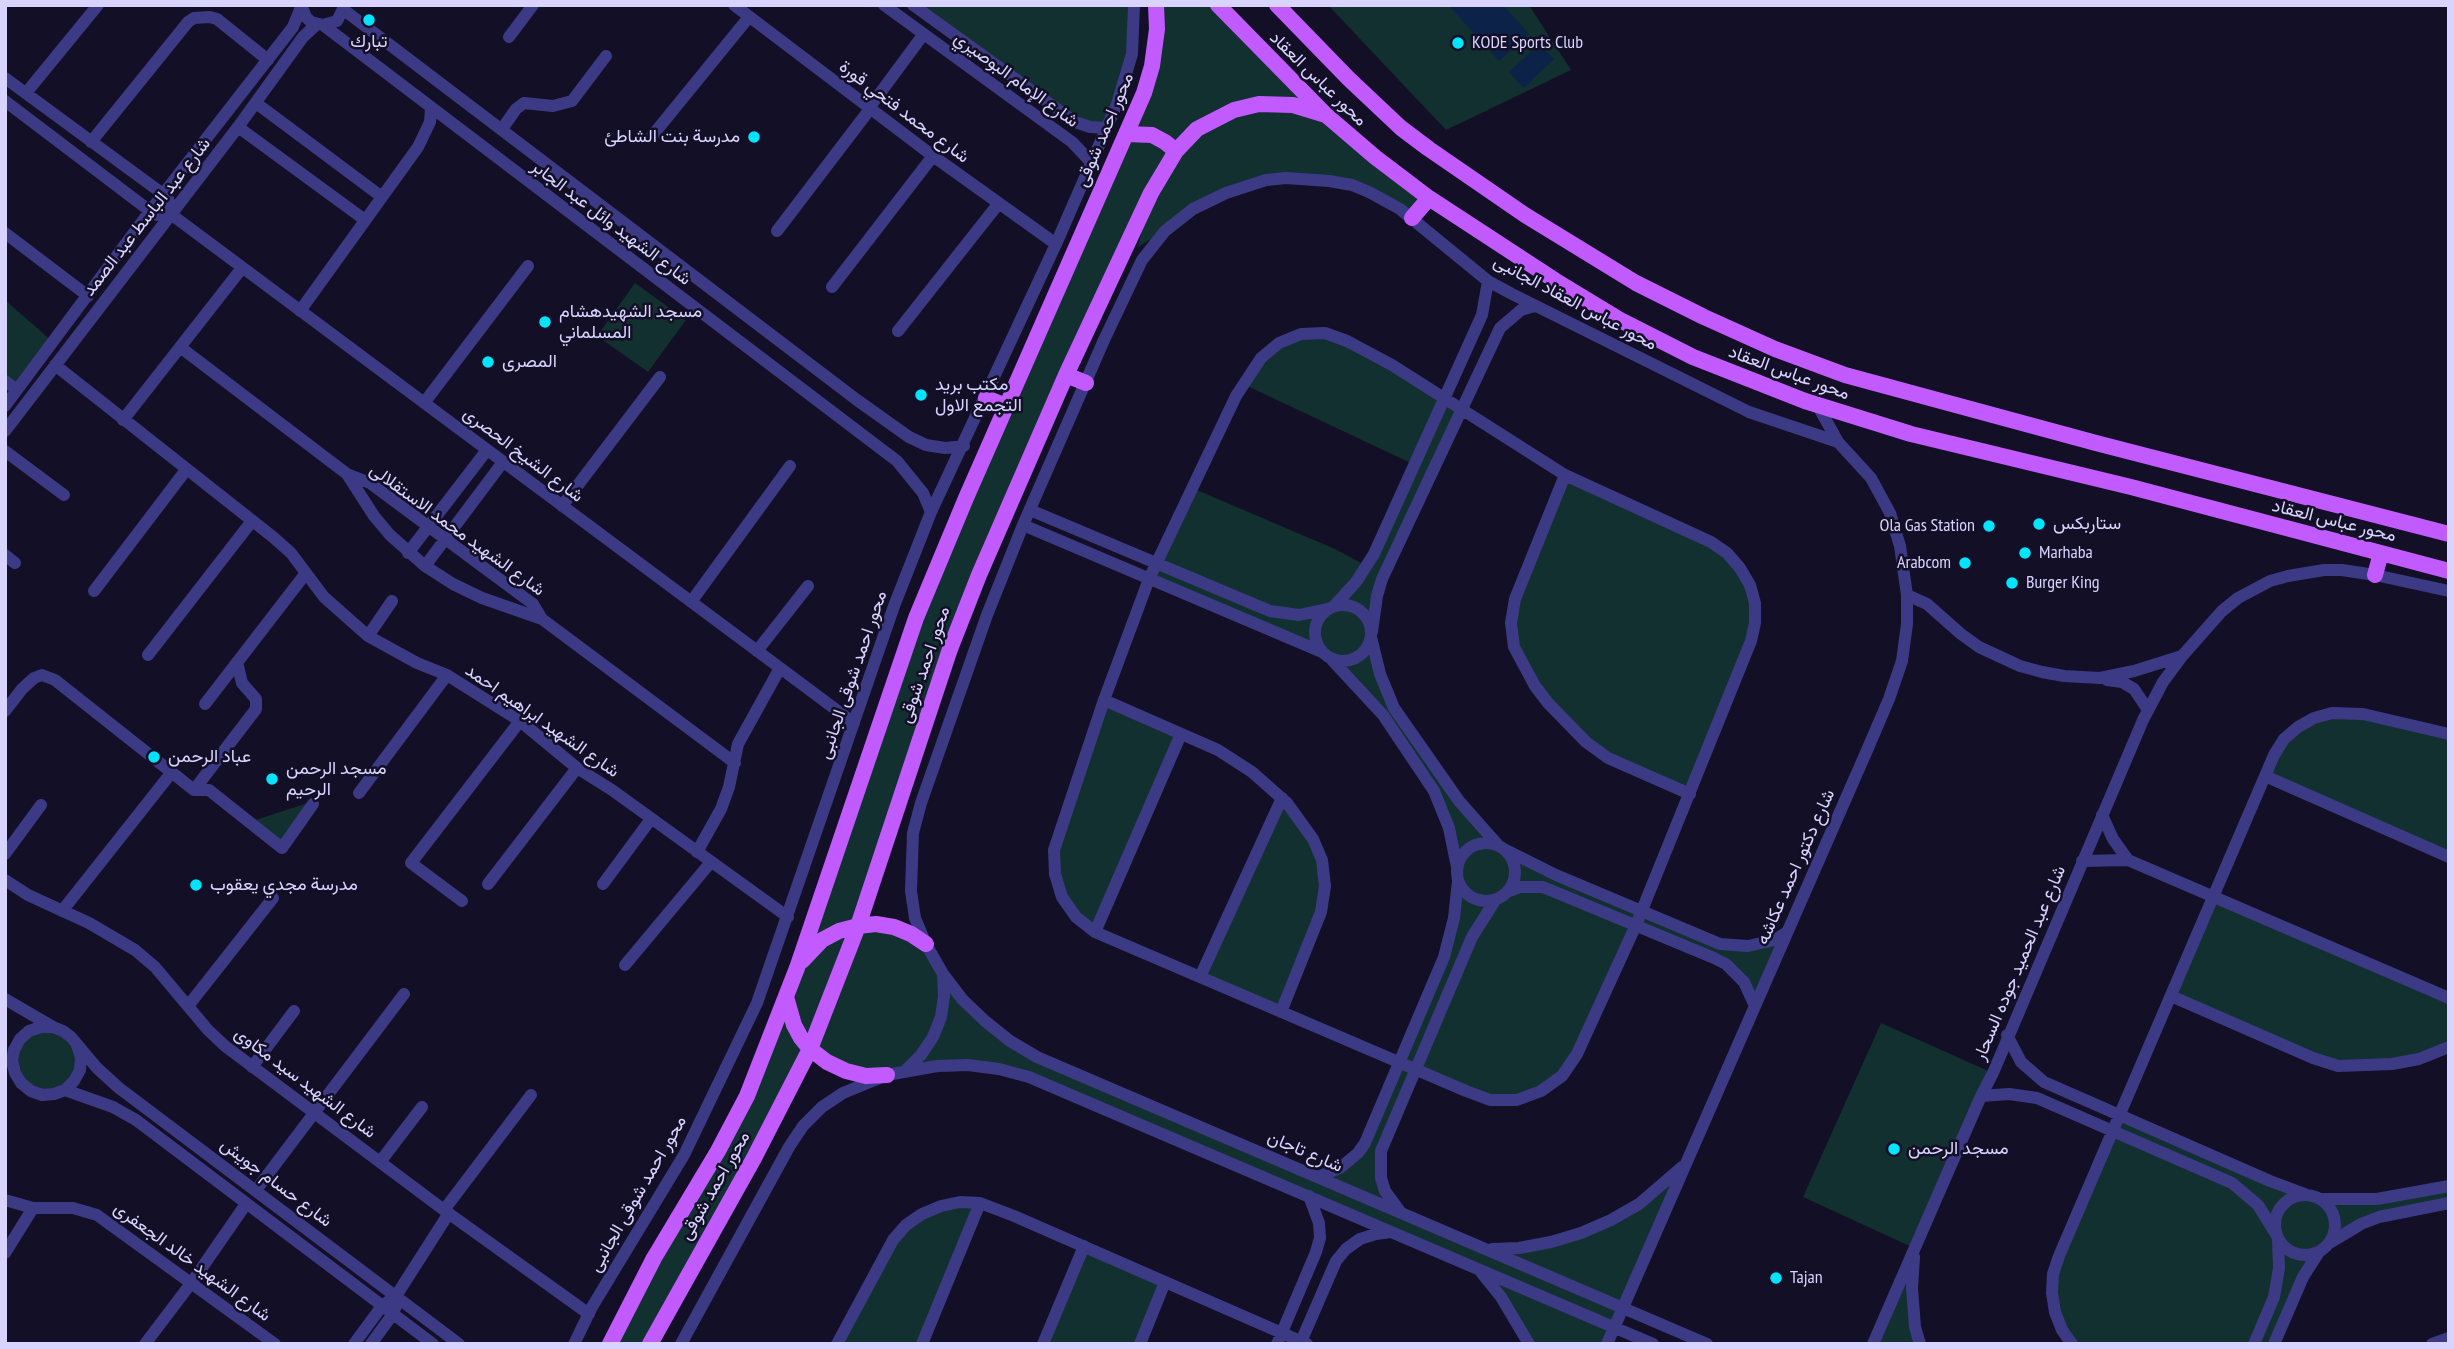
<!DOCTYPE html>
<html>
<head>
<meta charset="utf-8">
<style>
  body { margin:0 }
  #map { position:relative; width:2454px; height:1349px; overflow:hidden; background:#130f26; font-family:"PT Sans Narrow",sans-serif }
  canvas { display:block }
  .frame { position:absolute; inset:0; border:7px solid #d9d4ff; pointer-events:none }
</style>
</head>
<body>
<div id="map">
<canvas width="2454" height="1349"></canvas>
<div class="frame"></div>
</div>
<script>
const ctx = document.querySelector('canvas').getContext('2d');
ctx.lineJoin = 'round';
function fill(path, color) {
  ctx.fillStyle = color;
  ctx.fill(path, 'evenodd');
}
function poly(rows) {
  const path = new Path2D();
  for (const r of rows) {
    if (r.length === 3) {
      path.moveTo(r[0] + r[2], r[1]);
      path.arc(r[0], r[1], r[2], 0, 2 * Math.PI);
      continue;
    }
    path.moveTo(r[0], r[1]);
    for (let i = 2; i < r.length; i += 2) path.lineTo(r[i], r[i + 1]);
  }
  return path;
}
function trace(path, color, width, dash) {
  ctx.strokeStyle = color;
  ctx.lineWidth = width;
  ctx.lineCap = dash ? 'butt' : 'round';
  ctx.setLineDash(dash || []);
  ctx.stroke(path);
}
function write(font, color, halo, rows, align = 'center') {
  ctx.font = font + ' "PT Sans Narrow",Vazirmatn,sans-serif';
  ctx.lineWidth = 5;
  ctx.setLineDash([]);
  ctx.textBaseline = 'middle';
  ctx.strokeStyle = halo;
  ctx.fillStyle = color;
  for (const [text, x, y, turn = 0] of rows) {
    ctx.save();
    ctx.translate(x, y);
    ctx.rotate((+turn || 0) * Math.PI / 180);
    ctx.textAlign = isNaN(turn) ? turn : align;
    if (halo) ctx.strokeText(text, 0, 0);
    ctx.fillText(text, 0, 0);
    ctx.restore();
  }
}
fill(poly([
  [913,5,1134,5,1134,27,1106,128,1090,127],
  [1156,5,1218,5,1245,35,1429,198,1412,218,1385,200,1310,179,1226,193,1138,247,1150,196,972,591,858,925,911,934,943,974,1010,1041,1317,1177,1358,1153,1444,957,1458,881,1449,828,1383,715,1332,660,1321,652,1149,579,1192,488,1335,549,1367,566,1415,465,1243,384,1279,343,1325,333,1462,409,1373,614,1386,692,1497,844,1734,946,1786,933,1755,1006,1736,973,1636,925,1577,1054,1541,1091,1490,1100,1417,1070,1381,1151,1392,1203,1487,1250,1519,1248,1609,1221,1687,1162,1607,1344,1529,1344,1478,1269,999,1069,866,1076,810,1049,651,1344,610,1344,747,1096,916,618,1144,93],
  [1328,5,1529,5,1571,70,1446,130],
  [635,283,686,320,648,372,597,336],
  [5,300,53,342,17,390,5,381],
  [1565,475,1694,535,1740,568,1755,623,1690,794,1608,758,1535,686,1511,623],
  [1104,700,1181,734,1095,932,1076,917,1055,874,1061,827],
  [2332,713,2449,734,2449,857,2265,776,2284,739],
  [1282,798,1301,820,1325,886,1281,1012,1200,977],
  [311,802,282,848,249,822],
  [2214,897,2449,998,2449,1047,2444,1051,2338,1066,2171,996],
  [1881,1023,1993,1073,1914,1248,1920,1344,1873,1344,1914,1248,1803,1197],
  [41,1027,71,1037,80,1070,54,1094,21,1083,14,1050],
  [2119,1116,2304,1194,2322,1199,2449,1186,2449,1203,2398,1213,2328,1244,2319,1252,2274,1344,2072,1344,2062,1330,2053,1274],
  [980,1203,922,1344,837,1344,883,1257,922,1214],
  [1084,1246,1165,1282,1140,1344,1043,1344]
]), '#12302f');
fill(poly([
  [1448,5,1503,5,1529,34,1499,61],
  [1539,44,1554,59,1524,88,1509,72]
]), '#0c2248');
trace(poly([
  [301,5,306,17,311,22,323,25,337,21,345,5],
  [734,5,933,156,1056,244],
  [884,5,1072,142,1091,162],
  [913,5,1075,122,1090,127,1106,128],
  [344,10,857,400,909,437,926,445,945,448,964,446],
  [323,25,897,461,923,493,931,512],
  [509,37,533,5],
  [5,78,163,194,168,199,172,215],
  [26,93,98,5],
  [5,101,150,211,157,215,172,215,854,723],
  [256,103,382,197],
  [869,108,923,35],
  [238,127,365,220],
  [502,129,516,109,524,103,553,106,572,101,606,56],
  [652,136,749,17],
  [91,142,188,22,194,18,210,17,217,19,268,60],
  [777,231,870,109],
  [5,233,88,296],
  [832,287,933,156],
  [300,311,418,147,430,122,431,108],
  [898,331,999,203],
  [1325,333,1347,341,1392,365,1565,475,1711,542,1727,553,1740,568,1750,585,1755,603,1755,623,1751,641,1636,925,1577,1054,1562,1076,1541,1091,1517,1100,1490,1100,1466,1091,1095,932,1076,917,1062,897,1055,874,1054,850,1104,700,1149,579,1236,396,1261,358,1279,343,1301,334,1325,333],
  [180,347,347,474,370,483,533,604,542,619],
  [55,365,273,537,291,553,324,597,368,636,417,663,447,675,520,721,577,768,612,790,788,917],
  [5,381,17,390],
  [424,403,528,266],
  [5,406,150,211,293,27,301,7],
  [123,420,242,268],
  [5,431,238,127,303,37,317,24],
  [5,451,64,495],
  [347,474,374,516,390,535,425,566,453,584,482,598,542,619,735,763],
  [1565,475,1515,599,1511,623,1514,647,1535,686,1548,703,1586,742,1608,758,1690,794],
  [562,506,660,377],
  [1030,510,1270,611,1299,615,1327,609],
  [1023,525,1322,652],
  [408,553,487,450],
  [5,555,15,563],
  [425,566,503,462],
  [94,591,186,470],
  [1907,595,1927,604,1961,634,1979,647,2020,666,2042,672,2064,676,2100,678,2134,671,2182,656],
  [691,602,790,466],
  [1343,633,28],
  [1334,606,1356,582,1374,554,1482,315,1488,281],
  [1372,632,1377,596,1382,579,1500,328,1521,310,1534,306],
  [368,636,392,601],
  [1371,637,1380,674,1394,708,1459,801,1497,844],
  [757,651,808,586],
  [148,655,252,521],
  [1332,660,1383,715,1434,791,1449,828,1457,867],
  [2107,680,2122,682,2134,689,2148,710],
  [1104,700,1218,750,1252,772,1287,803,1313,839,1322,860,1325,886,1321,912,1281,1012],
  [205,704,306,573],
  [5,711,22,689,34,678,42,675,55,680,194,790,209,790,282,848,313,804],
  [2265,776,2449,857],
  [194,790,256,709,256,699,242,683,237,662],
  [359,793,447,675],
  [2102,815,2113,839,2128,860],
  [1486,872,29],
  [1506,850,1556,875,1720,944,1748,946,1774,940,1786,933],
  [697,852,721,809,729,787,738,744,780,668],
  [5,854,41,805],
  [2082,861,2128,860,2449,998],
  [5,880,28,895,89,923,135,950,155,967,208,1030,225,1046,444,1210,589,1314],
  [488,884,577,768],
  [603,884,651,819],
  [1509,891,1520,887,1543,887,1714,958,1726,964,1744,982,1755,1006],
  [462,901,411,863,520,721],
  [62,911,172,772],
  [1095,932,1181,734],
  [625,965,711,862],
  [1200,977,1282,798],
  [2171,996,2313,1058,2338,1066,2392,1064,2419,1059,2449,1047],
  [5,999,53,1027],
  [188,1006,273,898],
  [2007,1035,2021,1062,2044,1082,2270,1181,2305,1194],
  [77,1045,81,1057,80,1070,74,1081,65,1090,54,1094,42,1095,31,1091,21,1083,15,1073,12,1061,14,1050,20,1039,29,1031,41,1027,53,1027,63,1031,71,1037,97,1068,119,1088,459,1344],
  [252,1067,294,1011],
  [906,1070,921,1055,933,1037,941,1017,944,996,943,974],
  [65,1090,113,1107,136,1120,433,1344],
  [1981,1096,2009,1094,2037,1098,2232,1183,2258,1205,2276,1234],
  [380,1162,422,1107],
  [1317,1177,1340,1168,1358,1153,1365,1143,1444,957,1454,918,1458,881],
  [256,1190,404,994],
  [2305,1225,30],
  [2322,1199,2377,1199,2449,1186],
  [5,1200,33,1208,73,1208,97,1215,275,1344],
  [444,1210,531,1095],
  [1399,1210,1385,1191,1381,1178,1381,1151,1472,937,1496,899],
  [2331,1242,2361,1224,2379,1217,2449,1203],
  [1492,1249,1519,1248,1551,1242,1581,1233,1611,1220,1639,1204,1682,1167],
  [5,1253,33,1208],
  [1914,1257,1912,1288,1915,1327,1920,1344],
  [1481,1272,1501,1297,1529,1344],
  [145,1344,192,1282,246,1204],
  [354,1344,382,1306,396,1296,449,1213],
  [371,1344,393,1314,396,1306],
  [574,1344,592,1307,684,1155,757,1003,894,606,931,512,1056,244,1117,104,1132,54,1134,5],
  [681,1344,789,1147,803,1126,822,1107,843,1093,887,1075,937,1066,968,1065,999,1069,1029,1077,1653,1344],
  [837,1344,893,1240,906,1225,922,1214,941,1206,960,1202,980,1203,1014,1216,1307,1344],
  [922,1344,980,1203],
  [1043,1344,1084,1246],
  [1140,1344,1165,1282],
  [1277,1344,1316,1252,1320,1238,1319,1223,1309,1196],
  [1300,1344,1336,1261,1346,1249,1360,1239,1376,1234,1390,1232],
  [1607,1344,1868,748,1889,699,1902,661,1907,624,1907,595,1900,546,1890,513,1871,478,1838,442,1818,406],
  [1707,1344,1037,1057,1010,1041,985,1021,962,999,943,974,926,944,915,918,911,891,913,833,921,803,987,615,1023,525,1104,340,1142,260,1165,231,1193,209,1226,193,1266,180,1286,178,1329,181,1352,185,1369,192,1400,209,1488,281,1512,294,1749,412,1838,442],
  [1873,1344,1981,1096,1993,1073,2143,720,2163,682,2183,655,2222,611,2238,598,2270,581,2288,576,2324,570,2342,570,2375,575,2449,591],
  [2072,1344,2062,1330,2055,1312,2052,1293,2053,1274,2059,1256,2274,755,2284,739,2298,727,2314,718,2332,713,2363,714,2449,734],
  [2254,1344,2274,1297,2279,1268,2278,1239],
  [2274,1344,2303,1277,2319,1252],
  [2432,1344,2449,1338]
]), '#3d3a85', 12);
trace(poly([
  [1218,5,1326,115,1375,157,1429,198,1556,281,1622,321,1693,357,1805,401,1911,434,2131,487,2449,571],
  [1277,5,1349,79,1401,128,1429,149,1525,215,1636,283,1704,317,1775,349,1845,375,2096,443,2449,534],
  [1126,134,1152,135,1165,142,1176,151],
  [1412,218,1429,198],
  [1066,375,1086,383],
  [986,398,1006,406],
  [2375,575,2381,553],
  [802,961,822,940,839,931,858,926,876,924,894,927,911,934,926,944],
  [786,997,794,1025,801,1038,810,1049,827,1062,846,1071,866,1076,887,1075],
  [610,1344,654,1258,718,1151,747,1096,797,968,916,618,966,498,1144,93,1152,66,1157,29,1156,5],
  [650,1344,754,1158,810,1049,858,926,950,649,979,575,1066,375,1151,193,1176,151,1197,129,1234,110,1259,104,1293,105,1326,115]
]), '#c25bff', 16);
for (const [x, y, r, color] of [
  [369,20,7,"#00e5ff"],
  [1458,43,7,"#00e5ff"],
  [754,137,7,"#00e5ff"],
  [545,322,7,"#00e5ff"],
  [488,362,7,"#00e5ff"],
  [921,395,7,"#00e5ff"],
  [2039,524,7,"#00e5ff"],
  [1989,526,7,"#00e5ff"],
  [2025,553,7,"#00e5ff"],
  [1965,563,7,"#00e5ff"],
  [2012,583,7,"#00e5ff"],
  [154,757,7,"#00e5ff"],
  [272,779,7,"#00e5ff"],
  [196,885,7,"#00e5ff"],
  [1894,1149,7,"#00e5ff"],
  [1776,1278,7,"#00e5ff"]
]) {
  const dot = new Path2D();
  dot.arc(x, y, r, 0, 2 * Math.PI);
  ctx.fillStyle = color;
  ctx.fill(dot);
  trace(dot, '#130f26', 2.5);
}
write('18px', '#d9d4ff', '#130f26', [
  ["تبارك",369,42,"center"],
  ["KODE Sports Club",1472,43],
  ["مدرسة بنت الشاطئ",740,137,"right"],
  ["مسجد الشهيدهشام",559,312],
  ["المسلماني",559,333],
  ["المصرى",502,362],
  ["مكتب بريد",935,385],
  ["التجمع الاول",935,406],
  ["ستاربكس",2053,524],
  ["Ola Gas Station",1975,526,"right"],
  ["Marhaba",2039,553],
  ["Arabcom",1951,563,"right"],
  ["Burger King",2026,583],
  ["عباد الرحمن",168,757],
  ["مسجد الرحمن",286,769],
  ["الرحيم",286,790],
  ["مدرسة مجدي يعقوب",210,885],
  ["مسجد الرحمن",1908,1149],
  ["Tajan",1790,1278]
], 'left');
write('18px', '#d9d4ff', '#130f26', [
  ["محور عباس العقاد",1318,79,44],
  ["شارع الإمام البوصيري",1016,80,36],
  ["شارع محمد فتحي قورة",904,112,37],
  ["محور احمد شوقى",1105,130,-67],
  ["شارع عبد الباسط عبد الصمد",147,217,-52],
  ["شارع الشهيد وائل عبد الجابر",611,223,37],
  ["محور عباس العقاد الجانبى",1575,303,28],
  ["محور عباس العقاد",1789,373,20],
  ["شارع الشيخ الحصرى",523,455,37],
  ["محور عباس العقاد",2334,521,14],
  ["شارع الشهيد محمد الاستقلالى",457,530,36],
  ["محور احمد شوقى",925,665,-71],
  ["محور احمد شوقى الجانبى",853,675,-71],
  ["شارع الشهيد ابراهيم احمد",542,721,35],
  ["شارع دكتور احمد عكاشه",1796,867,-66],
  ["شارع عبد الحميد جوده السحار",2020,963,-67],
  ["شارع الشهيد سيد مكاوى",305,1083,37],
  ["شارع تاجان",1305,1152,23],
  ["شارع حسام جويش",276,1183,37],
  ["محور احمد شوقى",715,1186,-60],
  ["محور احمد شوقى الجانبى",638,1194,-60],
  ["شارع الشهيد خالد الجعفرى",192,1262,36]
]);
</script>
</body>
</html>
